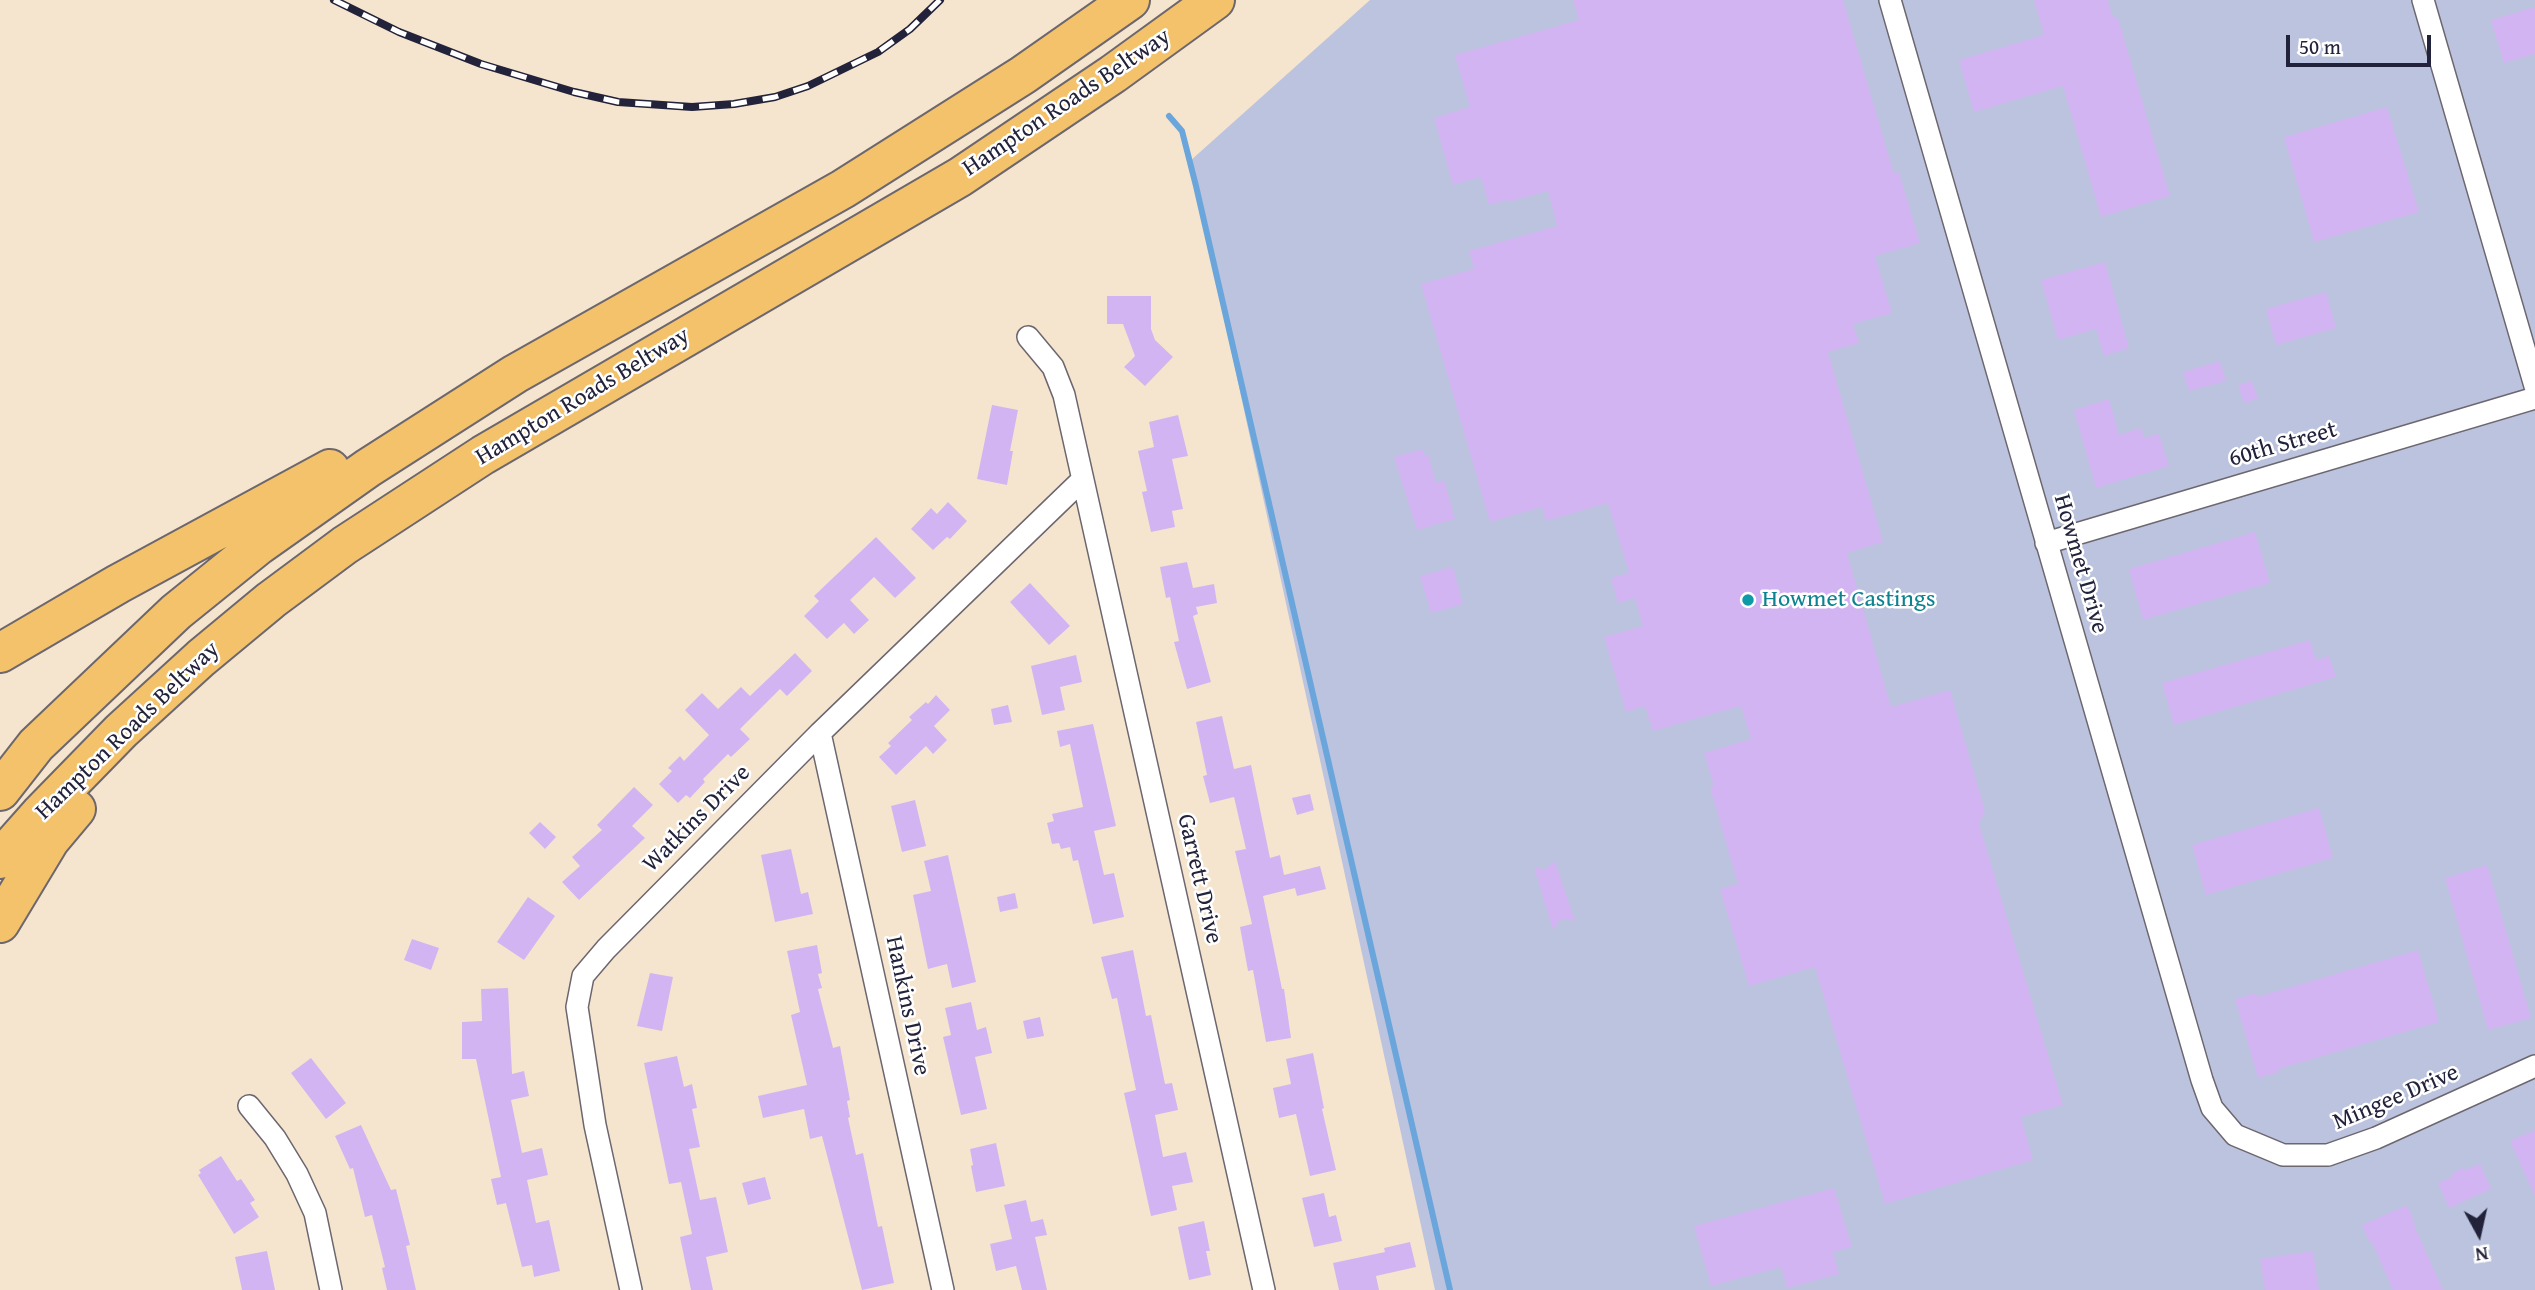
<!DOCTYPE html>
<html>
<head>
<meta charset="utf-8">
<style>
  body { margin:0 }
  #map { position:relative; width:2535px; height:1290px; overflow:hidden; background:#f6e5ce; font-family:"Gentium Book Plus",serif }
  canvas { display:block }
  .north { position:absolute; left:2444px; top:1199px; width:70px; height:70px; -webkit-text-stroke:5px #fff; paint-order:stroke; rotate:172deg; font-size:19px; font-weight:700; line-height:28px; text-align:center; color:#22223b }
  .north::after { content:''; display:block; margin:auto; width:24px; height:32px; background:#22223b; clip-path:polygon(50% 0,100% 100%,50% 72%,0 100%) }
  .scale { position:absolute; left:2286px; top:35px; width:145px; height:32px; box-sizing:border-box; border:4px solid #22223b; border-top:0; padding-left:9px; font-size:21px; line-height:24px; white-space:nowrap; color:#22223b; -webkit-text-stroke:5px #fff; paint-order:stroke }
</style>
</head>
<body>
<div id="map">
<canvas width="2535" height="1290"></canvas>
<div class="north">N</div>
<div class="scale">50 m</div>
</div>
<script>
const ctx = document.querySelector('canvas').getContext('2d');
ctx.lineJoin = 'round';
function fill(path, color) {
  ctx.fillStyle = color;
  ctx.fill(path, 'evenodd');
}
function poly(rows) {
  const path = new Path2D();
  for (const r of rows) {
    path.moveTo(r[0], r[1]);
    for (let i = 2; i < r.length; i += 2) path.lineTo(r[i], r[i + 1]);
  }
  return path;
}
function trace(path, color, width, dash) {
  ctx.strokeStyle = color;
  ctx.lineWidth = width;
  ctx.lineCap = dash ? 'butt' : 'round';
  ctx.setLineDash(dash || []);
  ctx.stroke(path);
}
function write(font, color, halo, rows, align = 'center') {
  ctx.font = font + ' "Gentium Book Plus",serif';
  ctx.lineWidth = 5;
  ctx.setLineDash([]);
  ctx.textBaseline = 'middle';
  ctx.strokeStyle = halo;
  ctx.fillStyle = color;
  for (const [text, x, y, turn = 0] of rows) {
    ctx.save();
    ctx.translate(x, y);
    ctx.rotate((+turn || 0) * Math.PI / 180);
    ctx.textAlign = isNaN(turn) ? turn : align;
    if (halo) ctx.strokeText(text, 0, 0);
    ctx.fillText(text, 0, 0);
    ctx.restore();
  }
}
fill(poly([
  [1370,0,2535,0,2535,1290,1435,1290,1190,161]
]), '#bbc3de');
trace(poly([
  [1169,116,1182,131,1196,186,1450,1290]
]), '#6aa6db', 6);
fill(poly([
  [1573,0,1843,0,1894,174,1899,172,1920,243,1875,256,1892,313,1853,324,1859,343,1828,352,1883,542,1847,553,1891,707,1950,690,1985,811,1979,824,2063,1105,2021,1117,2033,1160,1885,1204,1815,967,1749,986,1720,889,1738,884,1710,787,1714,786,1704,753,1751,739,1741,706,1653,731,1645,706,1626,712,1604,637,1643,626,1635,598,1618,603,1611,578,1629,573,1608,503,1546,521,1542,507,1490,522,1421,284,1474,269,1469,251,1557,226,1548,191,1508,202,1507,200,1489,205,1481,177,1453,185,1434,118,1470,107,1455,55,1579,20],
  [2034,0,2108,0,2112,16,2118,18,2170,196,2101,217,2063,86,1974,112,1959,60,2044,35],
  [2535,7,2535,54,2504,63,2491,20],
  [2387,107,2419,212,2314,242,2284,137],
  [2105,262,2129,348,2104,356,2096,329,2058,340,2041,280],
  [2326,292,2336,328,2276,345,2266,309],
  [1107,296,1151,296,1151,329,1155,340,1173,357,1145,386,1124,367,1135,356,1123,324,1107,324],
  [2220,361,2226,381,2189,391,2183,372],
  [2252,381,2258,399,2244,403,2238,385],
  [2109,399,2119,435,2141,428,2144,438,2159,434,2169,466,2096,488,2074,410],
  [992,405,1018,410,1010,451,1013,451,1007,485,977,479],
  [1178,415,1188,456,1172,459,1183,509,1172,511,1175,527,1151,532,1142,492,1147,491,1138,451,1154,447,1149,422],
  [1422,449,1424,455,1428,454,1436,483,1444,480,1455,519,1417,530,1394,457],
  [948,502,967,521,950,539,947,537,933,550,911,529,931,508,937,514],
  [2255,532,2270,583,2143,620,2129,569],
  [876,537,916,578,895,598,874,577,850,600,869,620,854,634,844,623,827,639,804,616,819,601,814,596],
  [1187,562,1193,588,1214,584,1217,603,1196,607,1198,614,1193,616,1211,682,1187,689,1174,642,1179,641,1170,597,1166,598,1160,567],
  [1453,567,1463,604,1431,613,1420,576],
  [1030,583,1070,626,1049,645,1010,602],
  [2310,640,2316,660,2329,656,2336,677,2174,725,2162,683],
  [795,653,812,671,787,696,780,689,740,729,750,739,731,757,728,754,703,779,705,782,690,798,686,795,678,803,659,784,672,771,668,768,680,756,684,761,709,735,685,710,702,693,718,709,741,687,750,696],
  [1076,655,1082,682,1060,687,1065,710,1042,715,1031,666],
  [936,695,950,710,934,726,947,740,933,754,926,746,896,775,879,757,891,746,888,743,912,720,909,717,926,702,928,704],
  [1008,705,1012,722,994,725,991,709],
  [1222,716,1234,769,1251,765,1270,858,1280,855,1284,875,1320,866,1326,889,1297,896,1295,888,1263,896,1282,989,1284,989,1291,1038,1266,1042,1253,970,1248,971,1240,927,1252,924,1235,851,1246,849,1234,797,1210,803,1203,776,1207,775,1196,722],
  [1093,724,1116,826,1094,831,1104,875,1114,873,1124,917,1093,924,1078,860,1073,861,1070,847,1061,849,1059,843,1052,844,1047,823,1054,821,1052,814,1083,807,1070,744,1060,747,1057,731],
  [634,787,653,805,632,826,645,838,579,900,562,882,580,866,572,857,602,830,597,825],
  [1310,794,1314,810,1297,815,1292,798],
  [915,800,926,846,902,852,891,806],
  [2319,808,2333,858,2206,895,2192,845],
  [540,822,556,837,545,849,529,833],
  [791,849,801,894,808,892,813,914,775,922,761,855],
  [948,855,976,982,952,988,947,964,928,969,913,895,931,891,924,861],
  [1555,861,1575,921,1561,919,1553,930,1534,867,1544,870],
  [2487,865,2531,1018,2488,1030,2445,878],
  [1015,893,1018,908,1000,912,997,897],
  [528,897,555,916,524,960,497,942],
  [412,939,439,948,431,970,404,960],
  [817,945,822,973,818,974,822,988,818,989,833,1048,840,1046,850,1100,847,1101,850,1117,848,1118,856,1155,863,1153,878,1227,882,1226,894,1283,862,1290,822,1136,810,1139,804,1109,763,1118,758,1096,807,1085,791,1015,800,1012,787,951],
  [1133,950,1146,1016,1151,1015,1165,1084,1172,1083,1178,1110,1155,1115,1163,1157,1186,1152,1193,1182,1172,1186,1177,1210,1151,1216,1124,1093,1136,1090,1117,998,1112,999,1101,957],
  [2418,950,2439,1022,2278,1069,2279,1072,2258,1078,2235,999,2256,993,2257,997],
  [650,973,673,977,662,1031,637,1026],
  [508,988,512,1074,524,1071,529,1096,511,1100,522,1153,542,1148,548,1175,527,1180,536,1223,549,1220,560,1271,534,1277,532,1265,522,1267,506,1203,497,1205,491,1179,501,1177,476,1059,462,1059,462,1022,482,1021,481,989],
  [971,1002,977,1030,986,1027,992,1053,975,1057,987,1109,961,1115,943,1037,951,1035,945,1008],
  [1040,1017,1044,1036,1027,1039,1023,1021],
  [1313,1053,1324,1108,1322,1109,1336,1170,1310,1176,1296,1114,1279,1118,1273,1088,1291,1084,1286,1059],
  [677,1056,684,1087,692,1084,697,1108,692,1109,700,1147,689,1149,700,1200,716,1197,728,1252,706,1257,713,1290,691,1290,680,1237,692,1234,681,1182,669,1184,644,1063],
  [311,1058,346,1103,326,1119,291,1073],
  [361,1125,391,1190,396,1189,410,1245,406,1246,416,1290,387,1290,382,1268,385,1267,372,1215,365,1217,353,1168,350,1169,335,1136],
  [2535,1130,2535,1196,2510,1141],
  [996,1143,1005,1186,976,1192,971,1166,973,1165,970,1149],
  [221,1156,237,1181,241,1179,255,1200,250,1203,259,1217,234,1234,198,1175,201,1173,199,1170],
  [2480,1164,2491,1189,2449,1208,2438,1183,2452,1177,2453,1173,2462,1168,2465,1170],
  [765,1177,771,1199,748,1205,742,1183],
  [1834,1188,1852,1247,1833,1252,1839,1274,1787,1288,1781,1267,1711,1286,1694,1226],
  [1324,1193,1329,1217,1336,1215,1342,1241,1314,1247,1302,1198],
  [1026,1200,1031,1222,1043,1219,1047,1235,1035,1237,1047,1290,1022,1290,1016,1266,996,1271,990,1244,1012,1239,1004,1205],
  [2407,1205,2415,1223,2413,1223,2443,1290,2393,1290,2372,1242,2370,1243,2362,1225],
  [1204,1221,1210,1251,1206,1251,1211,1275,1189,1280,1178,1227],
  [1410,1242,1416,1267,1376,1276,1379,1290,1339,1290,1333,1263,1385,1252,1384,1248],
  [267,1251,275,1290,242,1290,235,1257],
  [2313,1251,2319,1290,2265,1290,2260,1259]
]), '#d3b4f2');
const street = poly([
  [1890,0,2202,1080,2212,1108,2235,1135,2283,1155,2328,1155,2376,1138,2535,1066],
  [2423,0,2535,386],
  [1028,337,1053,367,1064,395,1264,1290],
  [2046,543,2535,398],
  [820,733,943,1290],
  [249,1106,275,1138,297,1174,315,1213,331,1290],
  [631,1290,595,1125,577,1007,583,976,606,949,820,733,1082,480]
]);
const highway = poly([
  [0,653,118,584,330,469],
  [0,791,36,745,176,612,259,545,368,468,515,374,843,189,1023,75,1130,0],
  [0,859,40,814,121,731,201,658,271,600,345,545,483,455,960,177,1113,74,1215,0],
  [0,923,50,840,76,809]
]);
trace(street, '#6c666e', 24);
trace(highway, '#6c666e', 42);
trace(street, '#fff', 21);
trace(highway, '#f3c26a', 38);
const rail = poly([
  [334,0,399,32,481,64,574,92,618,102,692,107,734,104,775,97,808,86,878,52,910,29,940,0]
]);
trace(rail, '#22223b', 8);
trace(rail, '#fff', 5, [16]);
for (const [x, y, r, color] of [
  [1748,600,7,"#0f9aa8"]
]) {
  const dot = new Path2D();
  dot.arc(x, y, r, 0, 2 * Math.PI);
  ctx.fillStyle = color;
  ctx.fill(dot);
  trace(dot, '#fff', 2.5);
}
write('24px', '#22223b', '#fff', [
  ["Hampton Roads Beltway",1067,103,-34],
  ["Hampton Roads Beltway",583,397,-31],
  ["60th Street",2283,445,-16],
  ["Howmet Drive",2080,564,74],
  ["Hampton Roads Beltway",128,731,-44],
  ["Watkins Drive",697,819,-45],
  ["Garrett Drive",1199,879,77],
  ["Hankins Drive",907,1006,78],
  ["Mingee Drive",2396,1098,-23]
]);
write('24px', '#0d838f', '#fff', [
  ["Howmet Castings",1762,600]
], 'left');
</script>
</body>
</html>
